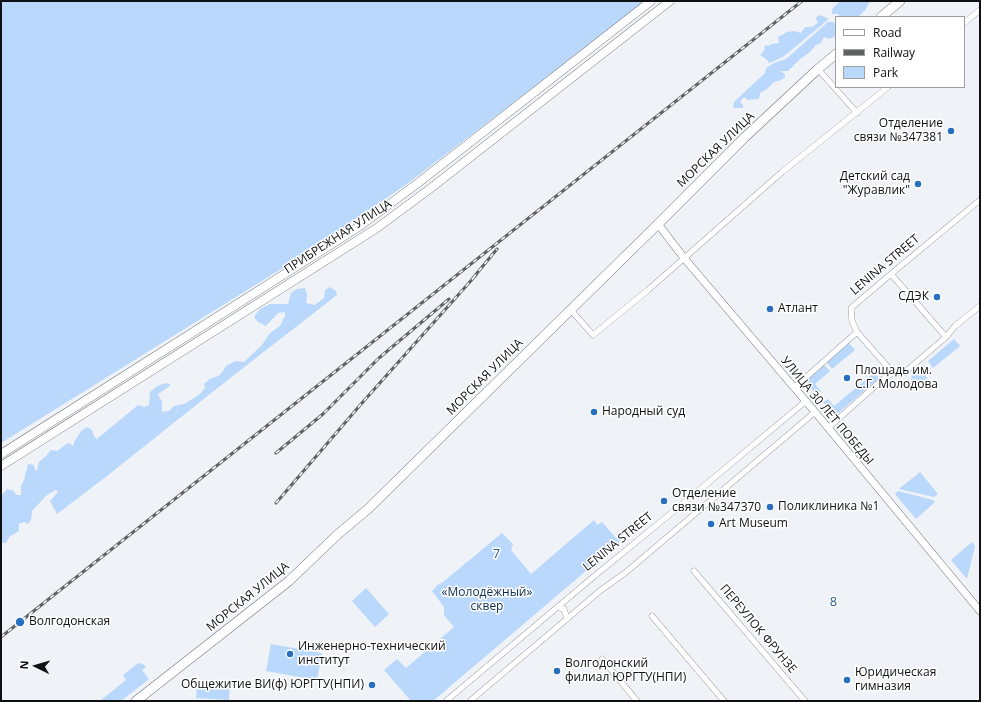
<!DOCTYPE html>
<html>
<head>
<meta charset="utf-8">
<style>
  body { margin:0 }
  #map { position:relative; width:981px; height:702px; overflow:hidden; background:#eff3f7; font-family:"Open Sans",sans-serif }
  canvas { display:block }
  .frame { position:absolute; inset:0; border:2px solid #0f1012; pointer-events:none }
  .legend { position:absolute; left:835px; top:16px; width:130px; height:72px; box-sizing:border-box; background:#fff; border:1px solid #9f9fa0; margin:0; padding:5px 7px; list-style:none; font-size:12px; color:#0f1012 }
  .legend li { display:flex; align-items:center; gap:8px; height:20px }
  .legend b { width:20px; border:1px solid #9f9fa0 }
  .north { position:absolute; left:16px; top:646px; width:40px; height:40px; -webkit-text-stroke:3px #fff; paint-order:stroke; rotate:275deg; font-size:11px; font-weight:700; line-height:16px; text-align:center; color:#0f1012 }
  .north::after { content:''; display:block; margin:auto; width:14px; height:18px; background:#0f1012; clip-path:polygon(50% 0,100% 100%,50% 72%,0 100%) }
</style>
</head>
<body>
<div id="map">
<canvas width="981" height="702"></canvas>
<div class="frame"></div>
<ul class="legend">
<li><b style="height:5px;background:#fff"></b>Road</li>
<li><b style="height:5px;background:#5f6163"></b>Railway</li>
<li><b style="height:11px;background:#bad7fc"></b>Park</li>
</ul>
<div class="north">N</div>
</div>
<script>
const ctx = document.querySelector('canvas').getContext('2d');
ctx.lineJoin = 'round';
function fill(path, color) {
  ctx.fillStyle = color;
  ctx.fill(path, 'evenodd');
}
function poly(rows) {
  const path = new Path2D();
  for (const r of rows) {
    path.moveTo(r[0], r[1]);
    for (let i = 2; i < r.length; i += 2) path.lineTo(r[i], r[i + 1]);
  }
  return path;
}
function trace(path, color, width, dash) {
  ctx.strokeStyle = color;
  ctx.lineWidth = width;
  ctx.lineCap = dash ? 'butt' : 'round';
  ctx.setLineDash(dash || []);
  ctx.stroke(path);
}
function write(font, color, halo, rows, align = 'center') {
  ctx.font = font + ' "Open Sans",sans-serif';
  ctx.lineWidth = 3;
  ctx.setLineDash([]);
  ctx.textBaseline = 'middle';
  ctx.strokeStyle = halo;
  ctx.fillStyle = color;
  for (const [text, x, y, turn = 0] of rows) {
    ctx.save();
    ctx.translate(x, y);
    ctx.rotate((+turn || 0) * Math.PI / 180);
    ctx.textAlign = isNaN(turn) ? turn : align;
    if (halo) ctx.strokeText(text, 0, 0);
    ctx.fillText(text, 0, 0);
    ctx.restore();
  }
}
fill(poly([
  [1,1,646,1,407,184,302,256,1,443],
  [840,1,870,1,866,9,858,17,840,17,838,14,832,14,832,9],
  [820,15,829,19,783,57,769,63,766,59,760,55,764,51,765,45,768,46,772,44,779,43,778,37,787,32,794,31,801,33,805,27,812,27,818,23,816,19,815,18],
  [828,22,833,22,836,25,836,36,829,39,824,37,821,43,816,45,810,52,799,60,788,71,780,71,785,74,785,77,781,80,774,82,767,89,760,93,759,99,748,100,744,97,740,102,743,105,743,108,733,108,734,102,765,73,766,68,774,63,786,59],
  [330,287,336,291,337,295,220,386,107,476,57,514,50,501,58,492,56,490,48,494,32,511,31,520,28,524,24,522,19,524,19,531,9,537,6,543,4,543,1,542,1,496,7,489,14,491,16,495,21,495,21,486,24,480,28,464,34,465,35,470,37,470,39,462,45,457,51,450,57,451,68,443,74,446,74,442,81,431,87,427,92,430,94,436,97,439,138,405,145,407,149,405,150,392,157,386,166,383,171,385,158,394,162,402,162,412,169,411,174,406,184,404,194,398,201,393,205,388,204,384,210,379,220,375,227,365,236,361,244,362,262,345,270,333,280,326,285,316,285,312,278,313,266,326,258,322,254,317,260,309,270,304,288,304,291,293,297,289,305,288,307,295,306,303,315,305,324,298,325,290],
  [954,339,960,346,933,368,928,361],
  [848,342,855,350,832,369,826,362],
  [823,364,830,371,815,384,821,391,816,395,804,380],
  [924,365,929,371,925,375,928,379,924,383,911,380,912,375],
  [874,373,879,378,835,416,823,402,828,399,834,406],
  [920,472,938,494,934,497,899,489],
  [898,491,933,500,935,502,916,519,895,494],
  [594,520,597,525,602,522,620,542,433,701,411,701,384,670,397,659,406,668,454,627,444,615,444,607,432,591,436,587,436,586,443,582,502,533,513,544,511,550,531,574],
  [972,542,975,546,967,579,951,560],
  [366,588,389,614,375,627,352,601],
  [271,644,322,653,317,680,266,671],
  [138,663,143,664,146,667,142,670,149,679,121,701,100,701,126,680,123,675],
  [197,682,230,683,229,700,196,698]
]), '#bad7fc');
const minor = poly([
  [964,23,980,10],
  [818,69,857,113],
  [891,274,946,337],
  [570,309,593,335,648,290,782,172,888,87],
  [857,332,893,373],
  [794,388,857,332,852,321,851,308,891,274,980,200],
  [828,428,883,379,893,373,904,373,946,337,955,326,980,306],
  [694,571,805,701],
  [557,607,564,609,567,619],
  [652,616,724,701],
  [602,659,637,701],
  [446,701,592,578,691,497,806,401],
  [470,701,601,590,625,573,815,412]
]);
const tertiary = poly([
  [658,224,684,258,815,412,980,611]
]);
const secondary = poly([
  [1,454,360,226,418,183,651,1],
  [1,466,377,228,431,188,670,1]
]);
const primary = poly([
  [881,17,900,1],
  [136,701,289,581,337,535,368,509,658,224,745,137,818,69,836,54]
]);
trace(minor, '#6c6f73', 6);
trace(tertiary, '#6c6f73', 8);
trace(secondary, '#6c6f73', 9);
trace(primary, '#6c6f73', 10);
trace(minor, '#fff', 5.5);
trace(tertiary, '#fff', 7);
trace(secondary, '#fff', 8);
trace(primary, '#fff', 9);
const rail = poly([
  [473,278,497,249],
  [276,453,323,414,379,358,449,299],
  [276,503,362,403,476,275],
  [1,637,802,1]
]);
trace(rail, '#5f6163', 3);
trace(rail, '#fff', 1.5, [4.5]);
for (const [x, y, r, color] of [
  [951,131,4,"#2770c0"],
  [918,184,4,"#2770c0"],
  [937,297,4,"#2770c0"],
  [770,309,4,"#2770c0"],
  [847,378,4,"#2770c0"],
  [594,412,4,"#2770c0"],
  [664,501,4,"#2770c0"],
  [770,507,4,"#2770c0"],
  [711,524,4,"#2770c0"],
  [20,622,5,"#2770c0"],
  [290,654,4,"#2770c0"],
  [557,671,4,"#2770c0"],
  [847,680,4,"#2770c0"],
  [372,685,4,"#2770c0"]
]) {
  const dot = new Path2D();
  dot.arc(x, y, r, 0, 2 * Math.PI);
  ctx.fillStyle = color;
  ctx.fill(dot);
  trace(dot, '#fff', 1.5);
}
write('12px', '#0f1012', '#fff', [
  ["Отделение",943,124,"right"],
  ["связи №347381",943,138,"right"],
  ["Детский сад",910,177,"right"],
  ["\"Журавлик\"",910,191,"right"],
  ["СДЭК",929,297,"right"],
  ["Атлант",778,309],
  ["Площадь им.",855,371],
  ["С.Г. Молодова",855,385],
  ["Народный суд",602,412],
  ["Отделение",672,494],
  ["связи №347370",672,508],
  ["Поликлиника №1",778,507],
  ["Art Museum",719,524],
  ["Волгодонская",29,622],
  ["Инженерно-технический",298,647],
  ["институт",298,661],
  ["Волгодонский",565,664],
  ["филиал ЮРГТУ(НПИ)",565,678],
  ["Юридическая",855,673],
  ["гимназия",855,687],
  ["Общежитие ВИ(ф) ЮРГТУ(НПИ)",364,685,"right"]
], 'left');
write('12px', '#0f1012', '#fff', [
  ["МОРСКАЯ УЛИЦА",716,150,-44],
  ["ПРИБРЕЖНАЯ УЛИЦА",338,237,-33],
  ["LENINA STREET",885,265,-40],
  ["МОРСКАЯ УЛИЦА",485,377,-45],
  ["УЛИЦА 30 ЛЕТ ПОБЕДЫ",827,411,50],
  ["LENINA STREET",618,542,-39],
  ["МОРСКАЯ УЛИЦА",248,597,-39],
  ["ПЕРЕУЛОК ФРУНЗЕ",758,629,50]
]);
write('12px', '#092b50', '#fff', [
  ["«Молодёжный»",487,593],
  ["сквер",487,607]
]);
ctx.letterSpacing = '1px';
write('13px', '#2c598e', '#fff', [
  ["7",497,554],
  ["8",834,602]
]);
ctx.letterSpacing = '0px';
</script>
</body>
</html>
